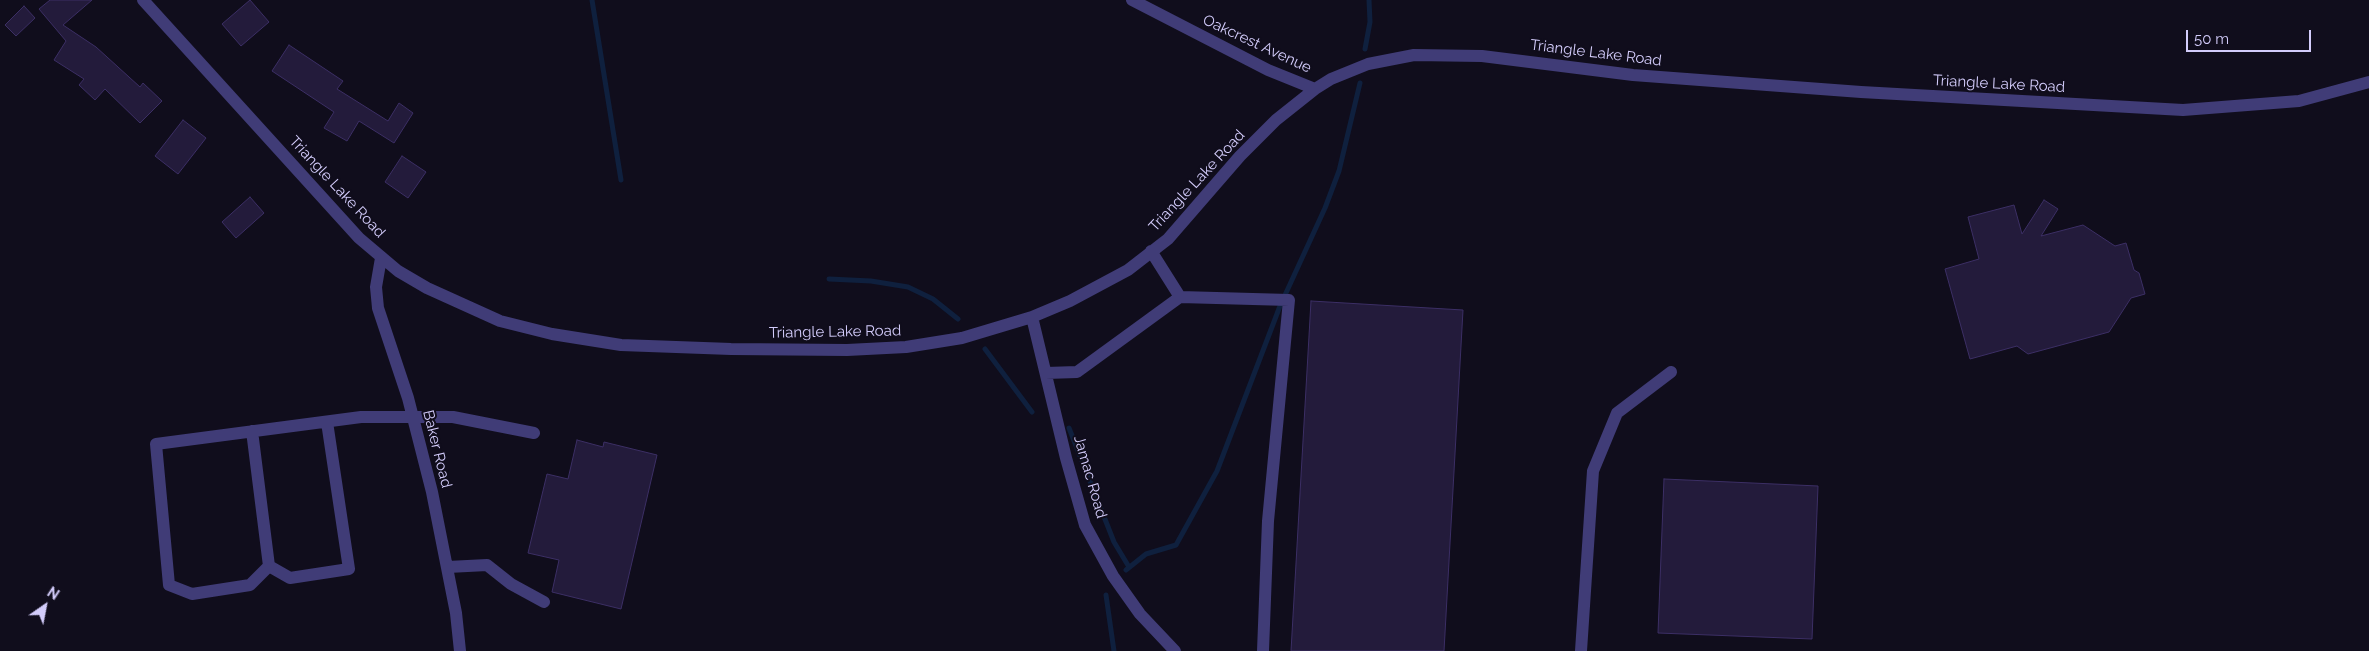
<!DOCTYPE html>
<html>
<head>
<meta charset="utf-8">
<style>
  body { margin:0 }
  #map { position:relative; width:2369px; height:651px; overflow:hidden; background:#100d1c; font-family:Raleway,sans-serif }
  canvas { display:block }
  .north { position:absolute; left:20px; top:581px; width:50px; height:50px; -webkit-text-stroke:4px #100d1c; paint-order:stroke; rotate:33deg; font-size:14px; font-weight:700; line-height:20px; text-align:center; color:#d3ccfb }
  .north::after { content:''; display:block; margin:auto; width:18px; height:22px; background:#d3ccfb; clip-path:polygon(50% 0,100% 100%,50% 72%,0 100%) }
  .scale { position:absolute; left:2186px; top:30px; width:125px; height:22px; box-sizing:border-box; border:2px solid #d3ccfb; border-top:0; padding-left:6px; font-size:15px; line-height:18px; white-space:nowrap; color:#d3ccfb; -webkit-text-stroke:4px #100d1c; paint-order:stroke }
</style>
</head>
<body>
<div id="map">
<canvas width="2369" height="651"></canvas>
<div class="north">N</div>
<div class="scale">50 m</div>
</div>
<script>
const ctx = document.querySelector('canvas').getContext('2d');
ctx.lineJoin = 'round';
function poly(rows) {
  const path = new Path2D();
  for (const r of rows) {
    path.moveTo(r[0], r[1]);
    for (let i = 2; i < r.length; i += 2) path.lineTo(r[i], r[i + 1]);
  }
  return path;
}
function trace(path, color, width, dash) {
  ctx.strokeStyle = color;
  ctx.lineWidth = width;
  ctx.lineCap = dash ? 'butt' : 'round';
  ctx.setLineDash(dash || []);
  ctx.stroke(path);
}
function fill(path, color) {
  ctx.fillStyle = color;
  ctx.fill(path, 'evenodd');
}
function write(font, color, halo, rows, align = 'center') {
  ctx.font = font + ' Raleway,sans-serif';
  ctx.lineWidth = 4;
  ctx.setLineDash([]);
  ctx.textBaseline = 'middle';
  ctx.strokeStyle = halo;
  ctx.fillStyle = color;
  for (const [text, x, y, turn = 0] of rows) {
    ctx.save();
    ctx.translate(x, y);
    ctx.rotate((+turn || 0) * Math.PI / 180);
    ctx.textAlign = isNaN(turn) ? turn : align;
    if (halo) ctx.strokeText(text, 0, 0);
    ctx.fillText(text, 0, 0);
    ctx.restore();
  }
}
trace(poly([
  [592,0,621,180],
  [1365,49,1370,22,1369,0],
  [829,279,871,281,908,287,933,299,958,319],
  [985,349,1032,412],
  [1069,428,1114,542,1129,567],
  [1126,570,1146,554,1176,545,1217,471,1280,306,1325,208,1339,171,1360,83],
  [1106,595,1114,651]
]), '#0f203e', 5);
const building = poly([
  [50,0,92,0,63,25,96,47,140,87,143,83,162,101,140,123,105,89,95,100,79,85,84,79,54,60,66,41,39,9,50,0],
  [250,0,269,22,241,46,222,24,250,0],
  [24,6,35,18,16,36,5,25,24,6],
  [289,45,343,81,337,89,388,121,399,103,413,113,394,143,359,121,347,141,324,128,334,112,272,71,289,45],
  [183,120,206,138,178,174,155,156,183,120],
  [402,156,426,172,408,198,385,182,402,156],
  [250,197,264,213,236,238,222,222,250,197],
  [2044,200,2058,209,2041,236,2083,225,2115,246,2126,243,2134,270,2139,273,2145,294,2131,298,2109,332,2028,354,2017,346,1970,359,1945,269,1979,259,1968,217,2014,205,2022,234,2044,200],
  [1311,301,1463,310,1444,651,1291,651,1311,301],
  [577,440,603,447,604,442,657,455,621,609,552,592,559,560,528,553,547,474,568,479,577,440],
  [1664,479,1818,486,1812,639,1658,633,1664,479]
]);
fill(building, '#231b3b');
trace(building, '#3c2f65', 1);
trace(poly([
  [143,0,359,238,398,271,427,288,500,321,552,334,621,345,731,349,847,350,906,347,962,338,1032,317,1070,301,1128,270,1168,239,1240,156,1276,120,1315,89,1331,79,1368,64,1414,55,1482,56,1633,75,1861,92,2183,110,2299,101,2369,82],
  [1132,0,1268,70,1315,89],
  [381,258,376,287,378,308,408,398,432,492,456,613,460,651],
  [1180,297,1289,300,1268,521,1263,651],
  [1032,317,1066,458,1085,525,1113,576,1140,614,1175,651],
  [1046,373,1077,372,1180,297,1151,251],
  [252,431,269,566,250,585,192,594,169,585,156,444,361,417,453,417,534,433],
  [269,566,290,578,349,569,327,422],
  [448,567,487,565,511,584,544,602],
  [1581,651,1593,471,1617,413,1671,372]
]), '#403c77', 12);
write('15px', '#d3ccfb', '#100d1c', [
  ["Oakcrest Avenue",1257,44,25],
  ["Triangle Lake Road",1596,53,7],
  ["Triangle Lake Road",1999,84,3],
  ["Triangle Lake Road",1197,181,-47],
  ["Triangle Lake Road",337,187,47],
  ["Triangle Lake Road",835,332,-1],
  ["Baker Road",437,449,76],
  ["Jamac Road",1090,477,74]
]);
</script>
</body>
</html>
